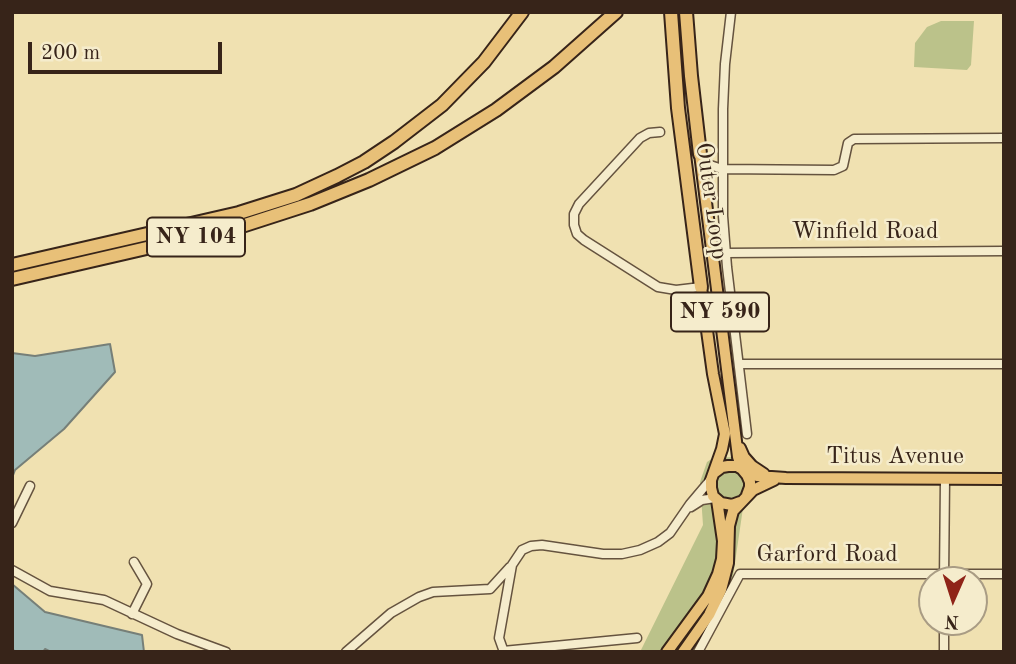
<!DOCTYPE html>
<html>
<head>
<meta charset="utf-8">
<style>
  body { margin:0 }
  #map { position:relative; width:1016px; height:664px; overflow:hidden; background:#f0e1b1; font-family:"Old Standard TT",serif }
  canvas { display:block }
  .frame { position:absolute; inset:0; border:14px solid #372419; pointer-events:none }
  .north { position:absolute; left:918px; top:566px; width:70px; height:70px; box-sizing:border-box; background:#f5eccc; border:2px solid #a99c84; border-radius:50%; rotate:183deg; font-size:19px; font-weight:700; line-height:28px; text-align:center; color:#372419 }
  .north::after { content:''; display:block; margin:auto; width:24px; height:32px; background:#8f2418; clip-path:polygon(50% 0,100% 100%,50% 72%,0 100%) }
  .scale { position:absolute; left:28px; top:42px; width:194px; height:32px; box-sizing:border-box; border:4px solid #372419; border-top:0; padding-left:9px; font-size:21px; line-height:24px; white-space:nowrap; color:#372419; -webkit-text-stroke:5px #f5eccc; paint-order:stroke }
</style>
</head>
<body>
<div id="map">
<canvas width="1016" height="664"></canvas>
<div class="frame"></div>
<div class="north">N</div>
<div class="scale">200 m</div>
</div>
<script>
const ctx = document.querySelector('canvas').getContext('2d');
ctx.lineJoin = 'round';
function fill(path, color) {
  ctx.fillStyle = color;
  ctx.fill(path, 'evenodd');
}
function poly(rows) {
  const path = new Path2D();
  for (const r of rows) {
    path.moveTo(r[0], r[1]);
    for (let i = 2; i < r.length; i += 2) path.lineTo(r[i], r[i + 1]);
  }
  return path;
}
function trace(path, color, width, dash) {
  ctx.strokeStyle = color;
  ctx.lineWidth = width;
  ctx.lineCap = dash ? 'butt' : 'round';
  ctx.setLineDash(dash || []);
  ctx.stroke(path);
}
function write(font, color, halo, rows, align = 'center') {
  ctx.font = font + ' "Old Standard TT",serif';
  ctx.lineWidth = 5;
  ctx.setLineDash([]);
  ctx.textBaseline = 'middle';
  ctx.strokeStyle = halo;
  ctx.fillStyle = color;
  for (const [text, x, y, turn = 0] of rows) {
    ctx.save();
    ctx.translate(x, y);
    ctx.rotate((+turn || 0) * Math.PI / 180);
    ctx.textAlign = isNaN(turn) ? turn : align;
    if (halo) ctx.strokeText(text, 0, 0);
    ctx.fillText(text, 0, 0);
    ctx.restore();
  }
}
fill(poly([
  [941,21,974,21,971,65,967,70,914,67,915,43,927,27],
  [734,457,750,461,763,490,752,498,743,508,732,583,694,652,640,652,703,525,700,482,707,462,713,458]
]), '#bbc28a');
const water = poly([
  [110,344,115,372,64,429,15,470,12,478,12,353,35,356,110,344],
  [12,584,45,612,142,635,144,652,51,652,45,649,43,652,18,652,12,650,12,584]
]);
fill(water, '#a0bbb8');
trace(water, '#767f78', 2);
const minor = poly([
  [731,12,725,64,723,109,723,216,727,267,747,434],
  [660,132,649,133,640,138,579,204,574,214,574,225,577,234,584,240,658,287,676,290,701,287],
  [700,156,707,164,722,169,834,170,843,166,848,143,854,139,1004,138],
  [726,253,1004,251],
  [739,364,1004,364],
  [691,507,702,500,715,498],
  [12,523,30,486],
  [12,570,50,591,104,600,177,634,226,652],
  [944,580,945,479],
  [132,614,147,584,134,562],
  [503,651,637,638],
  [346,652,391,613,419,597,433,592,490,589,510,567],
  [504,652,499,638,512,565,522,550,531,546,542,545,603,554,622,554,640,550,658,542,670,533,690,504,712,478],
  [698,652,740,574,1004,574],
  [944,652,944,622]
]);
const major = poly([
  [700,154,738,457,742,469],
  [701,287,713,374,725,434,722,449,711,480,711,488,713,496,721,503,732,505,740,502],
  [740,448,744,457,752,466,764,474],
  [714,473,722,467,728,466,737,466,742,469,747,475,750,482,750,487,747,495],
  [746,473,757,476,786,478,1004,479],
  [667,652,708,596,718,574,722,559,723,541,717,500],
  [683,652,709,615,721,590,728,563,729,526,733,511,753,490,774,480]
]);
const highway = poly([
  [671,12,678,108,701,287],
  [686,12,691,76,700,154],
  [12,265,239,213,296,195,337,176,364,162,394,142,442,105,484,62,522,12],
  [12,279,242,226,310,204,369,180,435,148,496,110,554,67,616,12]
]);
trace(minor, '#65533f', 11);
trace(major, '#372419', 14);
trace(highway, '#372419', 16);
trace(minor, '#f5eccc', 8);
trace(major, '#e8c078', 10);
trace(highway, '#e8c078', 12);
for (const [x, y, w] of [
  [196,237,98],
  [720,312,98]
]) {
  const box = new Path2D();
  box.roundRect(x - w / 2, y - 19.5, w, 39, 5);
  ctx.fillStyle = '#f5eccc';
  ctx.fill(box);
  trace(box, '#372419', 2);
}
write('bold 23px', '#372419', null, [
  ["NY 104",196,237],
  ["NY 590",720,312]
]);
write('24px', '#372419', '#f5eccc', [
  ["Outer Loop",711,201,82],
  ["Winfield Road",865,232],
  ["Titus Avenue",895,457],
  ["Garford Road",827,555]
]);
</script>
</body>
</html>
